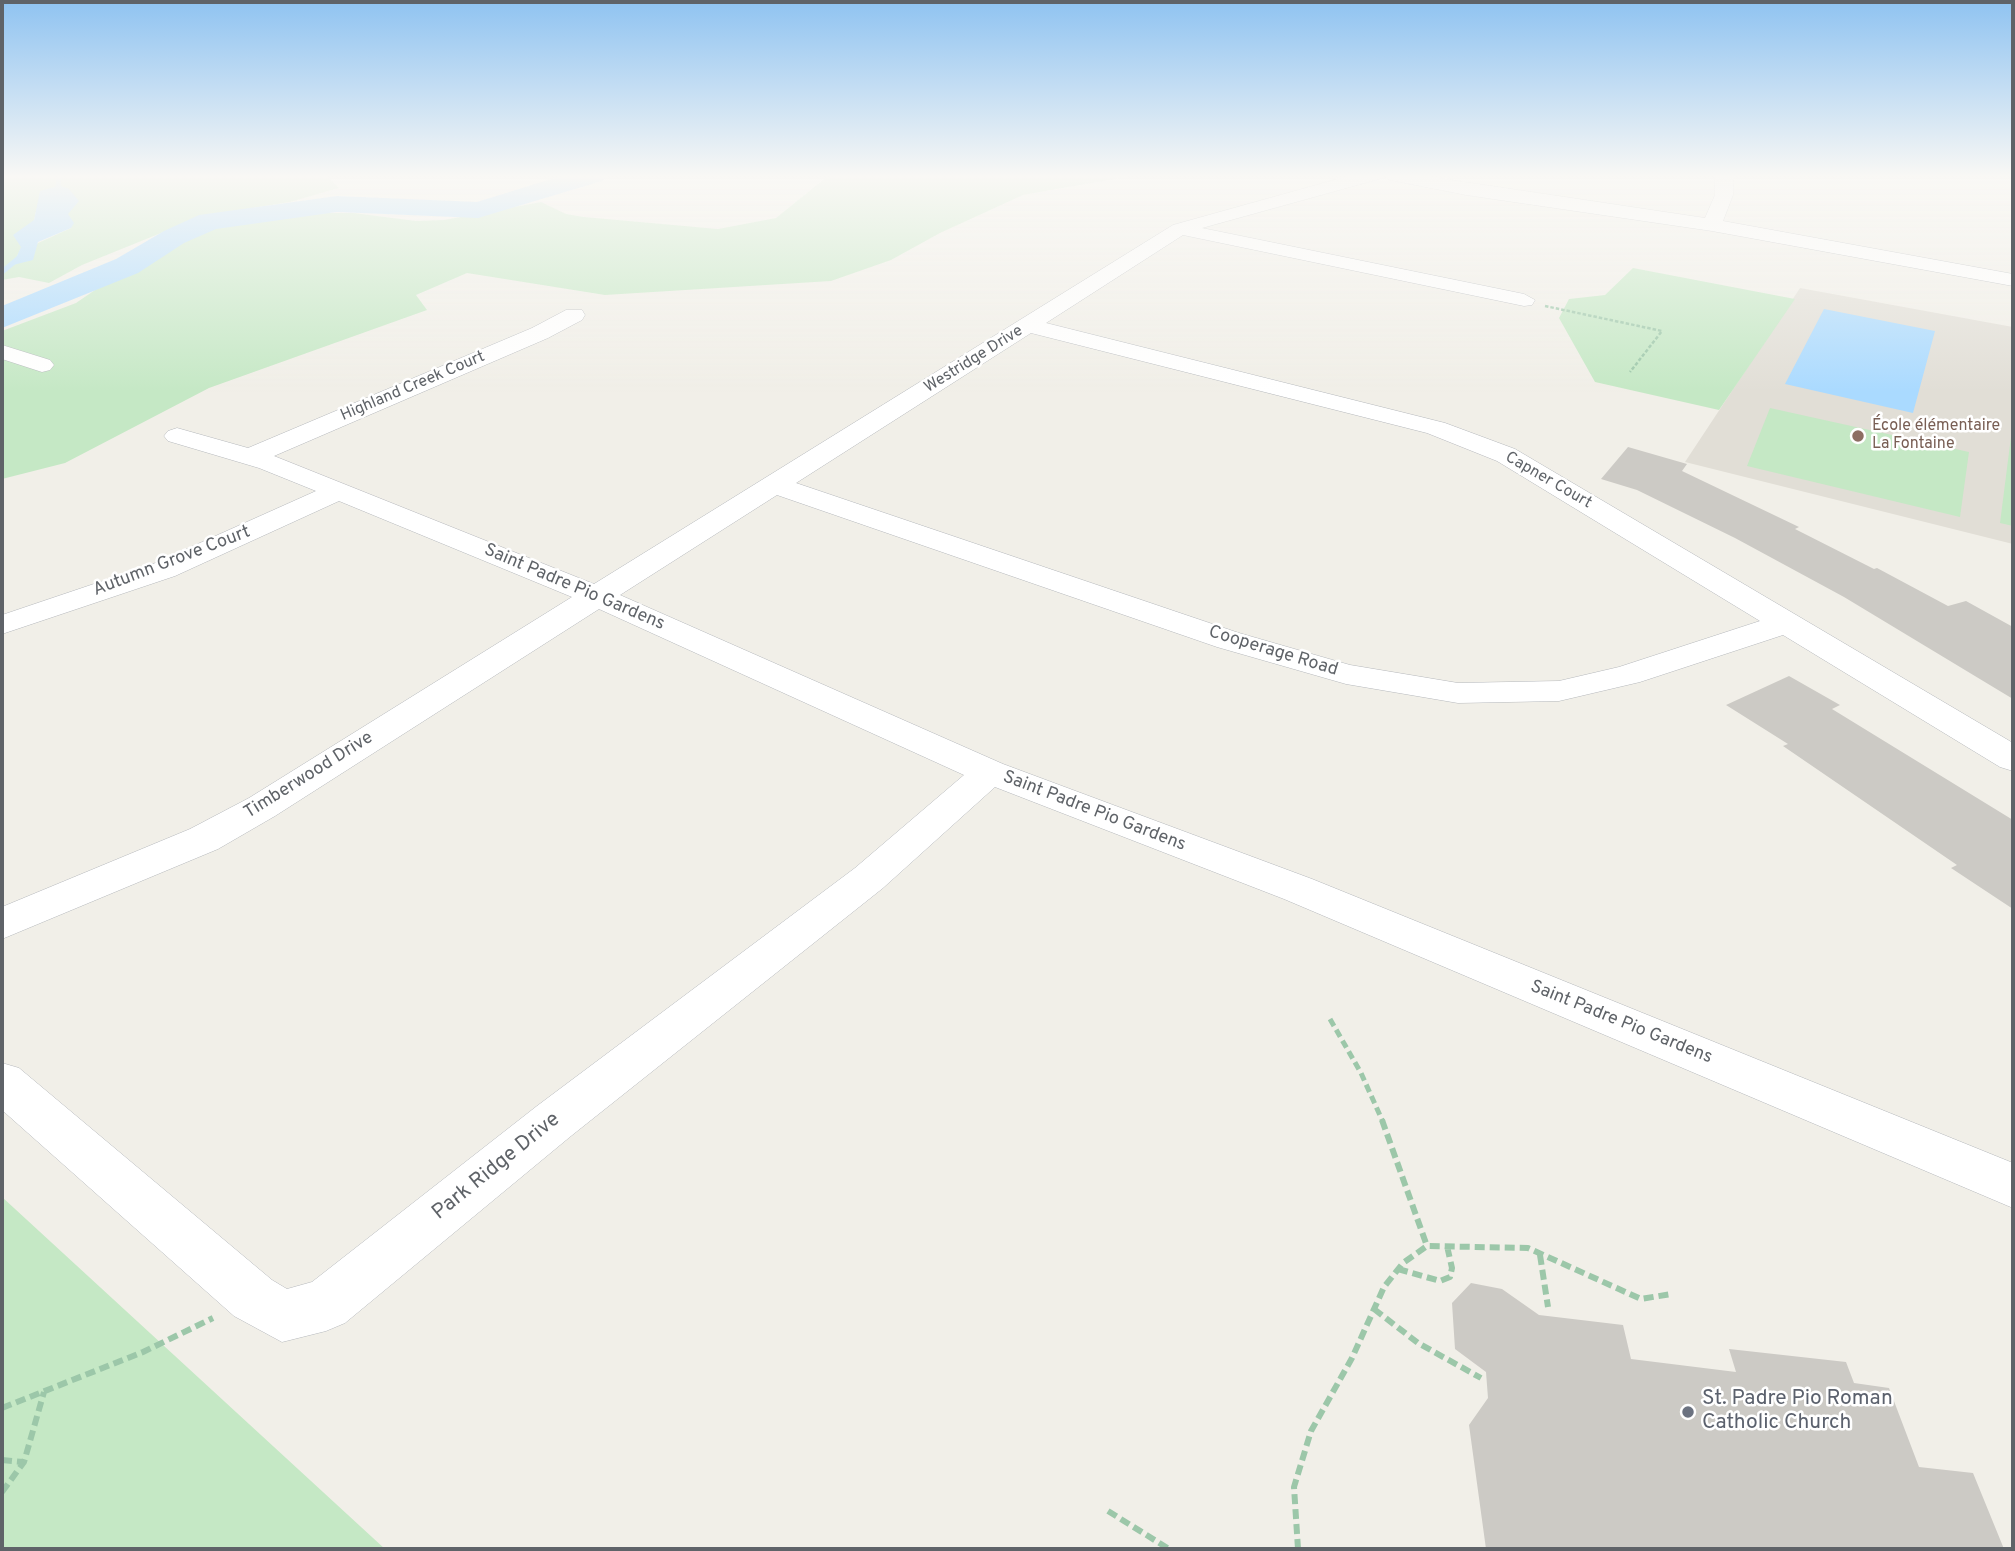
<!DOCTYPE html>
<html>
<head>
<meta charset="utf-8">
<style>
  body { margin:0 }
  #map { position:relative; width:2015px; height:1551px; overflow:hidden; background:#f1efe8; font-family:Overpass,sans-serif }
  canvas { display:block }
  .frame { position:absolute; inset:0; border:4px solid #5f6368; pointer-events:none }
</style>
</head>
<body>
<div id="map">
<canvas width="2015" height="1551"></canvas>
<div class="frame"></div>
</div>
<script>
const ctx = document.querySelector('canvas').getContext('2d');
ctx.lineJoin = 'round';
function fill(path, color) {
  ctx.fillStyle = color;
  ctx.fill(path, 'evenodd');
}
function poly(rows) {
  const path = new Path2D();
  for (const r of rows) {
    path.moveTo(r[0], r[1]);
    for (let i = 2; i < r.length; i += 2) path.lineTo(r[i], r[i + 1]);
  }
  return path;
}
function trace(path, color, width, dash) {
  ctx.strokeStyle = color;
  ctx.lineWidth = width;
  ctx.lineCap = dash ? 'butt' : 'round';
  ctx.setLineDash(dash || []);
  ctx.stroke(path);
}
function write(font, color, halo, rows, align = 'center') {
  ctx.font = font + ' Overpass,sans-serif';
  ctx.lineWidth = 5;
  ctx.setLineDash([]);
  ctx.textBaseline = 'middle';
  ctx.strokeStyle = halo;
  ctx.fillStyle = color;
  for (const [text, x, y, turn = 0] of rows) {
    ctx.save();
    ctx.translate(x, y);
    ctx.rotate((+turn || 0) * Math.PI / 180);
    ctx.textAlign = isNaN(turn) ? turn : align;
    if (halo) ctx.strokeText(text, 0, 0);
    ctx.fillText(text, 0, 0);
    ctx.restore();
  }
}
fill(poly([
  [1800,288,2013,327,2013,544,1685,462]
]), '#e1ded6');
fill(poly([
  [2,175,326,175,339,188,290,202,203,216,82,265,49,283,19,277,2,280],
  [41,191,71,228,38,243,13,265,34,220],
  [834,175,1136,175,1023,195,940,233,891,260,831,281,605,295,467,273,416,295,427,310,209,388,65,463,2,479,2,331,76,303,143,257,187,235,214,227,283,213,354,213,416,221,444,220,541,202,566,214,584,217,718,229,776,218,823,180],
  [1633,268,1795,299,1719,410,1595,382,1559,318,1569,299,1605,295],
  [1770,408,1969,452,1960,517,1747,466],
  [2013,421,2013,526,2000,523],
  [2,1197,385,1549,2,1549]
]), '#c5e8c5');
fill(poly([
  [58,186,68,188,79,201,68,214,74,223,71,228,38,242,33,260,13,265,21,247,13,235,34,220,40,191],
  [1824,309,1935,331,1913,413,1785,384]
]), '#aadaff');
trace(poly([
  [59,175,58,186,66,195],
  [2,272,20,257]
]), '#aadaff', 5);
fill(poly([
  [564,175,606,175,602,181,478,218,337,212,216,229,184,243,138,273,2,328,2,306,116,259,164,231,199,215,337,196,477,202,564,175]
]), '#aadaff');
fill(poly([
  [1628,447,1687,464,1682,471,1799,527,1795,529,1874,569,1877,568,1948,606,1966,601,2013,627,2013,699,1844,597,1735,538,1637,490,1601,479],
  [1789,676,1840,705,1832,709,2013,820,2013,909,1951,868,1957,865,1783,746,1788,744,1726,705],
  [1471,1283,1502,1289,1539,1315,1623,1325,1631,1359,1736,1372,1729,1349,1846,1362,1854,1383,1889,1388,1919,1467,1973,1473,2004,1549,1486,1549,1469,1425,1488,1398,1486,1372,1455,1349,1452,1303]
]), '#cccac5');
const minor = poly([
  [1352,175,1381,175,1379,179,1202,228,1524,294,1535,300,1532,305,1524,306,1183,235,1046,323,1445,423,1515,449,2013,743,2013,771,2000,767,1783,635,1640,682,1559,701,1458,703,1346,684,1217,647,777,495,620,595,1003,764,1312,879,2013,1163,2013,1208,1284,899,995,787,883,888,571,1136,345,1323,326,1331,282,1342,234,1316,2,1110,2,1063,19,1068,272,1280,287,1289,312,1282,537,1106,855,868,964,775,599,609,275,816,218,849,2,939,2,907,190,829,249,798,572,597,339,501,175,576,2,634,2,615,153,564,316,491,259,468,168,441,164,436,168,431,177,428,248,448,532,328,566,310,582,310,585,315,582,320,548,338,274,456,594,584,1173,225,1352,175],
  [1031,333,1427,433,1497,461,1760,621,1619,667,1559,681,1458,683,1350,665,1239,633,796,483,1031,333],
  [1382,175,1418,175,1705,218,1715,195,1715,175,1733,175,1733,195,1723,221,2013,274,2013,286,1712,231,1466,195,1390,180,1382,175],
  [2,345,50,360,54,365,50,370,42,372,2,359,2,345]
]);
trace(minor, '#b5b8bc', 1);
trace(poly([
  [1545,306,1662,331,1630,372]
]), '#9cc7a9', 2.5, [3.5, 2]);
trace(poly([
  [1330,1019,1361,1073,1383,1122]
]), '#9cc7a9', 5, [8, 4.5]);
trace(poly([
  [1382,1120,1427,1246],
  [1540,1255,1548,1307],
  [1398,1269,1440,1281,1450,1277,1452,1268,1447,1246],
  [1374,1309,1418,1343,1481,1378],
  [2,1408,143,1352,213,1318],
  [2,1460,23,1462],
  [2,1492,24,1462,44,1392],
  [1108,1511,1169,1549],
  [1298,1549,1294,1487,1311,1431,1352,1358,1384,1287,1403,1263,1427,1246,1528,1248,1641,1299,1671,1294]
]), '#9cc7a9', 6, [10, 5]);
fill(minor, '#fff');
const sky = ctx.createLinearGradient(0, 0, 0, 392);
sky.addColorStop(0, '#8fc3f1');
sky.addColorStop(0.45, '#f9f8f5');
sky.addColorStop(1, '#f9f8f500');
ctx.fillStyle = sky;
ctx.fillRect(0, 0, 2015, 392);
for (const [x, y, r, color] of [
  [1858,436,7,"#8d6e63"],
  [1688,1412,7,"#6b7280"]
]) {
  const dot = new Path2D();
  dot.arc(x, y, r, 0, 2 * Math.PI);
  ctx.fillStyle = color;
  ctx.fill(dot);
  trace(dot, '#fff', 2.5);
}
write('16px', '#5f6368', '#fff', [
  ["Westridge Drive",974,360,-32],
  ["Highland Creek Court",413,387,-23],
  ["Capner Court",1548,481,30]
]);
write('16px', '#785e54', '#fff', [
  ["École élémentaire",1872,427],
  ["La Fontaine",1872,445]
], 'left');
write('18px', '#5f6368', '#fff', [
  ["Autumn Grove Court",172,562,-21],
  ["Saint Padre Pio Gardens",574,588,23],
  ["Cooperage Road",1273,652,17],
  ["Timberwood Drive",309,776,-32],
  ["Saint Padre Pio Gardens",1094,812,21],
  ["Saint Padre Pio Gardens",1621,1023,22]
]);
write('21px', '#5f6368', '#fff', [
  ["Park Ridge Drive",497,1167,-39]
]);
write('21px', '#5b616d', '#fff', [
  ["St. Padre Pio Roman",1702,1400],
  ["Catholic Church",1702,1424]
], 'left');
</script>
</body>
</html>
